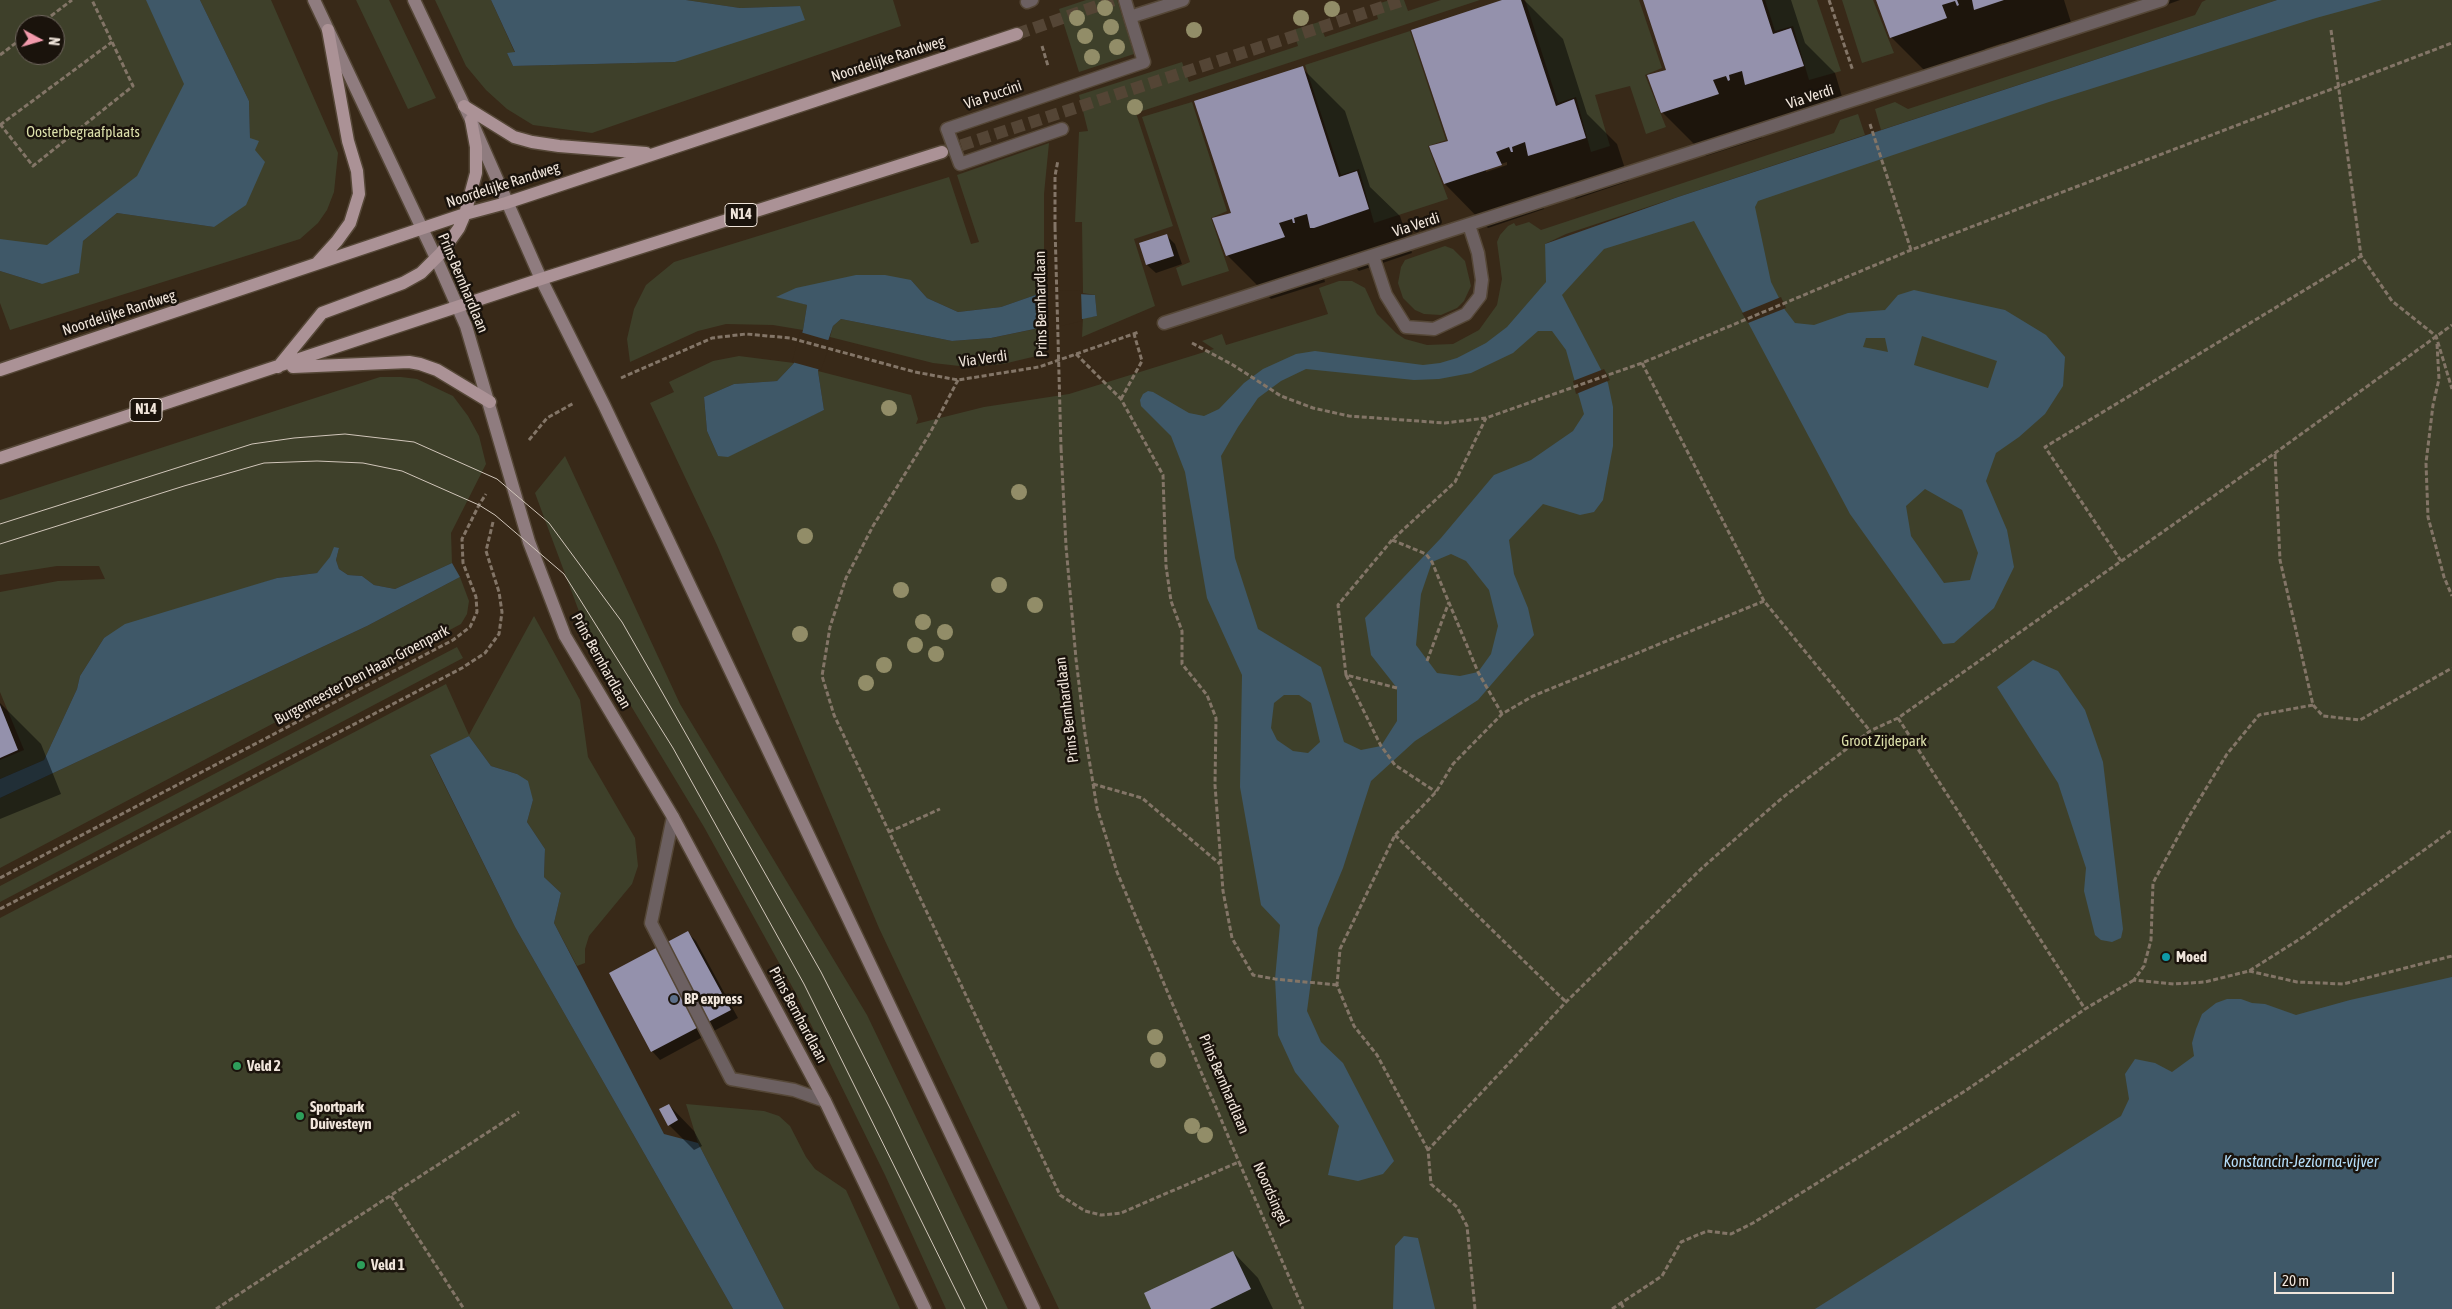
<!DOCTYPE html>
<html>
<head>
<meta charset="utf-8">
<style>
  body { margin:0 }
  #map { position:relative; width:2452px; height:1309px; overflow:hidden; background:#382918; font-family:"Asap Condensed",sans-serif }
  canvas { display:block }
  .north { position:absolute; left:15px; top:15px; width:50px; height:50px; box-sizing:border-box; background:#1a130c; border:1px solid #70675f; border-radius:50%; rotate:96deg; font-size:14px; font-weight:700; line-height:20px; text-align:center; color:#f0e5db }
  .north::after { content:''; display:block; margin:auto; width:18px; height:22px; background:#f29aac; clip-path:polygon(50% 0,100% 100%,50% 72%,0 100%) }
  .scale { position:absolute; left:2274px; top:1272px; width:120px; height:22px; box-sizing:border-box; border:2px solid #f0e5db; border-top:0; padding-left:6px; font-size:15px; line-height:18px; white-space:nowrap; color:#f0e5db; -webkit-text-stroke:4px #1a130c; paint-order:stroke }
</style>
</head>
<body>
<div id="map">
<canvas width="2452" height="1309"></canvas>
<div class="north">N</div>
<div class="scale">20 m</div>
</div>
<script>
const ctx = document.querySelector('canvas').getContext('2d');
ctx.lineJoin = 'round';
function fill(path, color) {
  ctx.fillStyle = color;
  ctx.fill(path, 'evenodd');
}
function poly(rows) {
  const path = new Path2D();
  for (const r of rows) {
    path.moveTo(r[0], r[1]);
    for (let i = 2; i < r.length; i += 2) path.lineTo(r[i], r[i + 1]);
  }
  return path;
}
function trace(path, color, width, dash) {
  ctx.strokeStyle = color;
  ctx.lineWidth = width;
  ctx.lineCap = dash ? 'butt' : 'round';
  ctx.setLineDash(dash || []);
  ctx.stroke(path);
}
function write(font, color, halo, rows, align = 'center') {
  ctx.font = font + ' "Asap Condensed",sans-serif';
  ctx.lineWidth = 5;
  ctx.setLineDash([]);
  ctx.textBaseline = 'middle';
  ctx.strokeStyle = halo;
  ctx.fillStyle = color;
  for (const [text, x, y, turn = 0] of rows) {
    ctx.save();
    ctx.translate(x, y);
    ctx.rotate((+turn || 0) * Math.PI / 180);
    ctx.textAlign = isNaN(turn) ? turn : align;
    if (halo) ctx.strokeText(text, 0, 0);
    ctx.fillText(text, 0, 0);
    ctx.restore();
  }
}
fill(poly([
  [0,0,169,0,196,98,164,180,76,230,61,258,0,252],
  [25,25,55,25,55,55,25,55],
  [200,0,271,0,338,153,334,192,327,210,318,223,300,239,10,330,0,303,0,271,42,284,83,241,117,213,214,227,255,150,250,138,249,101],
  [356,0,389,0,436,98,408,109],
  [435,0,491,0,515,53,507,53,513,66,675,62,800,6,740,8,686,0,893,0,901,26,592,133,533,125,507,109,486,90,466,66],
  [1086,0,1117,0,1134,54,1079,72,1059,9],
  [1390,0,1404,0,1408,11,1441,0,1480,0,1136,113,1173,226,1134,239,1155,306,1082,337,1083,318,1097,316,1095,295,1083,293,1082,222,1075,222,1079,132,1088,131,1079,95,1182,62,1189,82,1298,46,1293,30,1319,22,1325,37,1378,19,1374,5],
  [1525,0,1639,0,1662,68,1645,75,1666,127,1646,134,1630,86,1595,95,1610,146,1591,152,1576,97,1558,103],
  [1765,0,1817,0,1841,71,1809,80,1793,26,1775,31],
  [1842,0,1873,0,1894,53,1862,63],
  [2206,0,2277,0,1881,130,1875,109,1895,102,1908,109,2195,15,2202,2],
  [2319,0,2452,0,2452,1309,1059,1309,879,928,717,545,650,403,674,392,669,382,713,361,739,356,794,363,777,381,734,384,704,397,707,431,718,456,824,410,818,371,911,395,918,419,916,424,984,407,1069,394,1214,349,1202,341,1222,334,1226,345,1328,314,1319,288,1339,281,1352,281,1365,288,1377,314,1396,333,1405,339,1427,345,1453,344,1479,330,1497,305,1502,279,1497,242,1500,235,1508,226,1514,223,1516,226,1529,222,1541,230,1834,133,1840,120,1858,114,1865,135,1566,234,1545,244,1546,254],
  [1410,31,1446,140,1428,146,1448,199,1374,223,1359,169,1341,175,1305,65],
  [1192,102,1227,211,1211,218,1229,271,1182,286,1176,268,1190,262,1142,117],
  [1049,143,1044,194,1044,292,1001,307,958,312,927,298,911,280,777,296,807,305,803,330,773,325,726,324,698,331,630,362,627,339,634,309,646,285,674,262,949,177,971,244,979,242,957,175],
  [1445,246,1453,249,1465,261,1471,286,1464,301,1457,308,1441,315,1424,314,1415,310,1403,298,1398,283,1401,267,1405,260],
  [841,319,952,341,991,338,1045,327,1045,354,1003,364,968,367,933,363,830,337,833,326],
  [380,377,401,377,417,379,453,396,468,416,479,436,486,464,451,533,452,563,395,589,374,585,362,576,348,575,339,569,336,560,339,548,317,573,277,578,104,638,80,676,77,689,44,760,0,779,0,760,24,750,0,692,0,592,58,581,105,579,99,566,57,566,0,575,0,500],
  [565,456,680,704,867,1015,1008,1309,946,1309,885,1175,794,990,704,827,587,633,535,493],
  [460,577,469,601,467,614,461,624,0,868,0,798,367,626],
  [534,616,580,700,588,757,635,838,638,866,632,884,589,936,585,949,585,963,577,966,554,923,561,893,544,877,545,849,527,822,533,800,517,774,491,766,469,736,430,756,515,927,733,1309,0,1309,0,918,446,684,469,735],
  [457,647,463,658,0,902,0,886],
  [686,1104,764,1111,779,1116,790,1126,806,1157,815,1169,846,1190,900,1309,784,1309,698,1143]
]), '#3e402a');
fill(poly([
  [146,0,200,0,249,101,250,138,259,141,255,150,265,162,246,205,214,227,117,213,83,241,79,273,42,284,0,271,0,239,47,245,137,176,184,84],
  [491,0,686,0,740,8,800,6,805,20,675,62,513,66,507,53,515,52],
  [2277,0,2382,0,2316,18,2049,102,1758,201,1755,207,1771,282,1785,310,1795,323,1814,325,1848,313,1885,310,1898,295,1914,290,2005,310,2046,335,2065,357,2063,386,2045,414,2019,437,1996,453,1986,481,2007,530,2014,567,1994,608,1954,643,1943,644,1850,514,1694,221,1604,249,1562,295,1608,383,1613,407,1613,446,1603,500,1594,512,1580,515,1543,504,1509,540,1514,574,1528,608,1534,635,1478,700,1415,741,1371,781,1343,868,1318,928,1307,1011,1321,1042,1343,1063,1394,1161,1383,1174,1358,1181,1328,1175,1339,1126,1295,1072,1278,1035,1275,979,1280,925,1261,905,1240,787,1242,675,1207,598,1185,472,1171,436,1141,406,1140,400,1143,394,1148,391,1153,392,1189,413,1204,416,1219,409,1244,383,1263,369,1296,354,1315,351,1423,365,1440,363,1457,358,1486,343,1507,327,1546,282,1545,244,1678,197],
  [1538,331,1552,331,1566,350,1584,414,1573,431,1531,460,1494,475,1441,538,1365,618,1371,655,1397,688,1397,721,1381,746,1361,750,1344,742,1321,667,1258,629,1235,558,1221,456,1238,427,1258,398,1281,381,1306,369,1414,380,1439,379,1471,373,1513,353],
  [1922,336,1997,361,1988,388,1914,365],
  [1866,338,1885,338,1888,352,1863,347],
  [1925,489,1962,510,1978,553,1970,580,1944,583,1911,536,1906,506],
  [1451,554,1466,561,1489,590,1498,626,1491,654,1478,672,1460,676,1437,673,1416,645,1421,594,1432,562],
  [1284,695,1299,695,1311,703,1320,742,1308,753,1293,751,1277,740,1271,728,1274,703],
  [856,275,885,275,911,280,927,298,958,312,1001,307,1044,292,1095,295,1097,316,991,338,952,341,841,319,833,326,818,371,824,410,728,457,718,456,707,431,704,397,734,384,777,381,794,363,803,330,807,305,776,297,796,288],
  [334,547,339,548,336,560,339,569,348,575,362,576,374,585,395,589,452,563,460,577,367,626,0,798,0,779,44,760,77,689,80,676,104,638,125,624,277,578,317,573,330,557],
  [2033,660,2058,671,2085,710,2103,762,2123,929,2121,938,2112,942,2101,940,2095,935,2084,891,2086,868,2058,783,1997,687],
  [469,736,491,766,517,774,528,781,533,800,527,822,545,849,544,877,561,893,554,923,664,1134,698,1143,784,1309,733,1309,515,927,430,755],
  [2452,977,2452,1309,1815,1309,2121,1116,2129,1099,2125,1074,2135,1059,2155,1063,2172,1072,2194,1056,2192,1043,2196,1029,2202,1014,2216,1003,2227,999,2241,999,2252,1003,2265,1004,2296,1015,2350,1000],
  [1404,1236,1418,1238,1435,1309,1393,1309,1395,1246]
]), '#3f5868');
fill(poly([
  [1047,290,1081,291,1082,321,1048,329],
  [1781,297,1786,308,1748,323,1742,313],
  [800,332,831,341,821,370,792,362],
  [1604,369,1610,380,1576,394,1573,381]
]), '#382918');
fill(poly([
  [1506,0,1524,0,1563,39,1587,114,1617,144,1629,181,1576,199,1562,188,1539,196,1544,209,1488,228,1445,184,1431,147,1450,142],
  [1507,162,1507,165,1486,172,1486,169],
  [1644,0,1791,0,1805,43,1835,73,1846,110,1791,128,1780,116,1756,124,1762,138,1706,156,1662,112,1667,71],
  [1880,0,2064,0,2075,35,2014,54,2003,43,1985,49,1992,61,1935,81,1891,37],
  [2142,0,2180,0,2152,10],
  [1302,68,1345,111,1370,187,1400,216,1412,253,1359,271,1347,259,1321,267,1325,282,1271,299,1227,255,1232,214],
  [1167,236,1175,244,1182,264,1156,273,1147,265],
  [0,703,41,744,61,794,0,819],
  [688,933,696,941,738,1018,660,1060,652,1051],
  [669,1105,694,1131,702,1146,694,1150,669,1125],
  [1233,1252,1258,1278,1273,1309,1153,1309]
]), '#0007');
fill(poly([
  [1502,0,1521,0,1556,106,1574,99,1586,138,1528,156,1525,142,1512,147,1513,152,1511,152,1509,147,1496,152,1502,165,1444,184,1429,146,1448,141,1411,30],
  [1643,0,1762,0,1773,34,1791,28,1804,66,1745,85,1742,71,1729,75,1730,80,1728,81,1726,76,1713,80,1719,94,1661,113,1647,75,1666,70],
  [1876,0,1957,0,1959,5,1957,6,1955,1,1942,5,1947,18,1890,38],
  [1972,0,2004,0,1974,10],
  [1303,66,1339,177,1357,171,1369,209,1314,228,1310,228,1307,214,1294,218,1295,223,1293,223,1292,219,1279,223,1285,237,1226,256,1212,218,1231,213,1194,101],
  [1167,234,1174,256,1146,265,1139,243],
  [0,705,18,750,0,758],
  [688,931,731,1010,651,1052,609,973],
  [669,1104,678,1120,668,1126,659,1109],
  [1233,1251,1251,1289,1210,1309,1151,1309,1144,1293]
]), '#9491ac');
trace(poly([
  [1017,34,1114,0],
  [944,151,1404,0]
]), '#544535', 12, [12, 6]);
const service = poly([
  [673,817,651,923,731,1079,794,1090,825,1101]
]);
const pedestrian = poly([
  [1125,0,1130,17,1183,0],
  [1027,2,1032,0],
  [1062,129,960,164,947,129,1144,62,1130,17]
]);
const minor = poly([
  [1373,256,1386,295,1406,327,1434,329,1466,314,1480,296,1482,280,1478,253,1469,225],
  [1164,323,2162,0]
]);
const secondary = poly([
  [314,0,436,258,466,326,529,542,565,636,673,817,825,1101,925,1309],
  [414,0,471,120,541,279,604,405,1034,1309]
]);
const primary = poly([
  [464,106,514,137,532,142,559,146,646,153],
  [318,262,337,241,350,223,359,194,357,171,348,141,328,30],
  [278,367,322,313,403,283,421,273,441,253,459,228,465,214,476,173,476,147,471,120],
  [293,367,409,362,420,364,437,370,490,402],
  [0,370,465,214,506,203,1017,34],
  [0,458,541,279,942,152]
]);
trace(service, '#554737', 15);
trace(pedestrian, '#554737', 15);
trace(minor, '#554737', 15);
trace(secondary, '#554737', 15);
trace(primary, '#554737', 15);
trace(poly([
  [1829,0,1853,71],
  [39,25,72,0],
  [2331,30,2361,256,2392,301,2436,336,2452,389],
  [1042,46,1048,66],
  [0,55,25,36],
  [0,124,33,166,133,86,92,0],
  [1870,124,1911,250],
  [0,125,112,42],
  [1055,227,1055,176,1058,160],
  [1192,343,1233,365,1281,396,1313,408,1349,416,1445,423,1486,418,1642,363,1911,250,2452,43],
  [2437,344,2439,379,2433,405,2426,463,2428,517,2444,577,2452,596],
  [1076,354,1121,399,1163,475,1166,566,1171,601,1182,631,1182,664,1207,695,1216,718,1215,785,1223,891,1232,938,1253,975,1275,979,1337,985],
  [1642,363,1764,601,1870,731],
  [621,378,712,338,746,334,790,338,915,372,958,380,1039,367,1139,332],
  [958,380,930,433,873,526,846,578,830,627,822,676,834,715,1060,1195,1085,1211,1101,1215,1121,1213,1239,1162,1303,1309],
  [1121,399,1142,361,1134,334],
  [529,440,547,418,574,403],
  [1061,448,1066,546,1076,659,1085,734,1097,808,1117,872,1239,1162],
  [2275,454,2280,560,2313,705,2323,716,2360,720,2452,668],
  [1392,540,1426,554,1432,562,1478,672,1502,714],
  [2121,561,2045,447,2361,256],
  [1427,661,1449,602],
  [1346,675,1381,746,1395,765,1436,792],
  [1397,688,1346,675,1338,605,1392,540,1455,482,1486,418],
  [2313,705,2259,715,2227,754,2188,818,2153,883,2151,940,2144,966,2134,980,2174,984,2205,982,2249,971,2303,937,2452,830],
  [1898,718,2085,1009],
  [1093,784,1142,798,1220,864],
  [889,832,940,809],
  [1395,835,1566,1002],
  [0,878,453,640,470,627,477,612,476,597,463,563,462,539,479,505,486,494],
  [0,909,462,668,485,653,499,634,502,612,499,592,486,551,493,522],
  [2249,971,2297,982,2343,984,2452,956],
  [1428,1150,1377,1055,1354,1026,1337,985,1340,949,1395,835,1436,792,1453,764,1502,714,1533,696,1764,601],
  [391,1196,464,1309],
  [1621,1303,1624,1309],
  [216,1309,519,1112],
  [1475,1309,1467,1226,1457,1207,1431,1184,1428,1150,1566,1002,1702,868,1782,798,1870,731,1898,718,2275,453,2452,325],
  [1612,1309,1662,1276,1681,1242,1707,1231,1731,1234,1753,1223,1965,1091,2085,1009,2134,980]
]), '#837567', 3, [5, 2.5]);
trace(service, '#6c6061', 12);
trace(pedestrian, '#6c6061', 12);
trace(minor, '#6c6061', 12);
trace(secondary, '#8f7c7f', 12);
trace(primary, '#ab9296', 12);
trace(poly([
  [0,524,252,444,294,438,345,434,414,442,497,479,549,523,622,622,649,669,821,972,891,1110,987,1309],
  [0,544,184,486,264,463,317,461,363,463,402,471,479,505,495,515,564,574,673,748,804,984,965,1309]
]), '#d1c6ba', 1);
trace(poly([
  [1055,227,1061,448]
]), '#837567', 3, [5, 2.5]);
ctx.fillStyle = '#928d68';
for (const [x, y] of [
  [1105,8],
  [1332,9],
  [1077,18],
  [1301,18],
  [1111,27],
  [1194,30],
  [1085,36],
  [1117,47],
  [1092,57],
  [1135,107],
  [889,408],
  [1019,492],
  [805,536],
  [999,585],
  [901,590],
  [1035,605],
  [923,622],
  [945,632],
  [800,634],
  [915,645],
  [936,654],
  [884,665],
  [866,683],
  [1155,1037],
  [1158,1060],
  [1192,1126],
  [1205,1135]
]) {
  ctx.beginPath();
  ctx.arc(x, y, 8, 0, 2 * Math.PI);
  ctx.fill();
}
for (const [x, y, r, color] of [
  [2166,957,5,"#0f9aa8"],
  [674,999,5,"#5c6f8a"],
  [237,1066,5,"#2e9e5b"],
  [300,1116,5,"#2e9e5b"],
  [361,1265,5,"#2e9e5b"]
]) {
  const dot = new Path2D();
  dot.arc(x, y, r, 0, 2 * Math.PI);
  ctx.fillStyle = color;
  ctx.fill(dot);
  trace(dot, '#1a130c', 2);
}
for (const [x, y, w] of [
  [741,215,32],
  [146,410,32]
]) {
  const box = new Path2D();
  box.roundRect(x - w / 2, y - 11.5, w, 23, 4);
  ctx.fillStyle = '#1a130c';
  ctx.fill(box);
  trace(box, '#f0e5db', 1);
}
write('bold 14px', '#f0e5db', null, [
  ["N14",741,215],
  ["N14",146,410]
]);
write('15px', '#f0e5db', '#1a130c', [
  ["Noordelijke Randweg",888,59,-18],
  ["Via Puccini",993,95,-19],
  ["Via Verdi",1810,97,-18],
  ["Noordelijke Randweg",503,185,-18],
  ["Via Verdi",1416,225,-18],
  ["Prins Bernhardlaan",463,283,67],
  ["Prins Bernhardlaan",1041,304,-91],
  ["Noordelijke Randweg",119,313,-18],
  ["Via Verdi",983,359,-8],
  ["Prins Bernhardlaan",601,661,61],
  ["Burgemeester Den Haan-Groenpark",362,675,-28],
  ["Prins Bernhardlaan",1067,710,-97],
  ["Prins Bernhardlaan",798,1015,62],
  ["Prins Bernhardlaan",1224,1084,67],
  ["Noordsingel",1271,1194,66]
]);
write('15px', '#dbdfaa', '#1a130c', [
  ["Oosterbegraafplaats",83,132],
  ["Groot Zijdepark",1884,741]
]);
write('bold 15px', '#f0e5db', '#1a130c', [
  ["Moed",2176,957],
  ["BP express",684,999],
  ["Veld 2",247,1066],
  ["Sportpark",310,1107],
  ["Duivesteyn",310,1124],
  ["Veld 1",371,1265]
], 'left');
write('italic 16px', '#b5ddf8', '#1a130c', [
  ["Konstancin-Jeziorna-vijver",2301,1162]
]);
</script>
</body>
</html>
